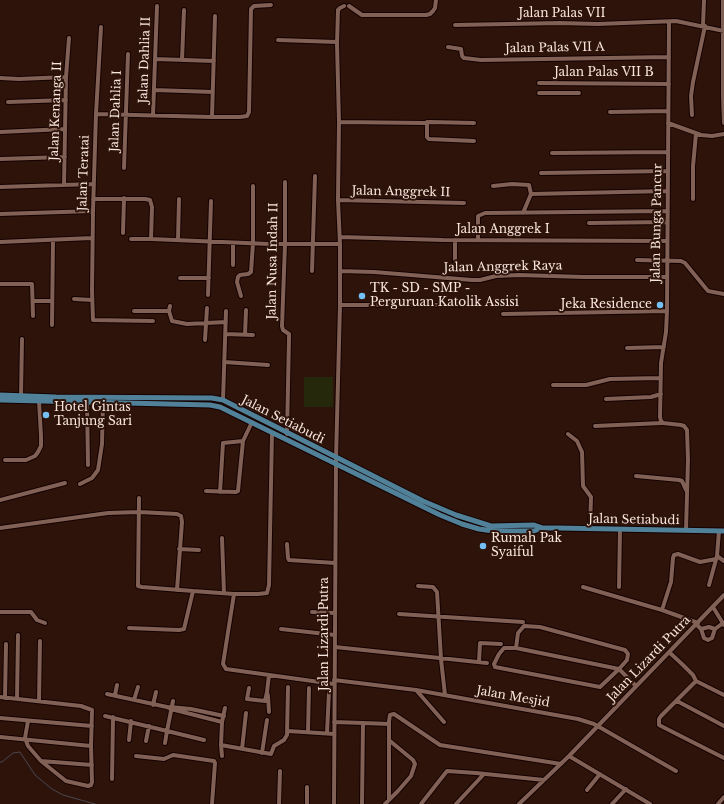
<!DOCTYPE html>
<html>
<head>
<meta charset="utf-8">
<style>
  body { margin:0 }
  canvas { display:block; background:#2d1309 }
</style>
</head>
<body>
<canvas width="724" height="804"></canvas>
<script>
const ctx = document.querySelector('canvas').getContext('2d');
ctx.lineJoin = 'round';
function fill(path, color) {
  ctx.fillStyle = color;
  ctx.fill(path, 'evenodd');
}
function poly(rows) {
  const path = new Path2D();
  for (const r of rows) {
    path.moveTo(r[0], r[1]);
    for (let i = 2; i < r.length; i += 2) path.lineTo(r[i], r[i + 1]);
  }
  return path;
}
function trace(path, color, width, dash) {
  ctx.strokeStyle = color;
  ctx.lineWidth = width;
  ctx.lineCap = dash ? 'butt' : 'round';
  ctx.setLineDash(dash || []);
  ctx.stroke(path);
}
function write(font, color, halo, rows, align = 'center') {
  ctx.font = font + ' "Libre Baskerville",serif';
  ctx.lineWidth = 4;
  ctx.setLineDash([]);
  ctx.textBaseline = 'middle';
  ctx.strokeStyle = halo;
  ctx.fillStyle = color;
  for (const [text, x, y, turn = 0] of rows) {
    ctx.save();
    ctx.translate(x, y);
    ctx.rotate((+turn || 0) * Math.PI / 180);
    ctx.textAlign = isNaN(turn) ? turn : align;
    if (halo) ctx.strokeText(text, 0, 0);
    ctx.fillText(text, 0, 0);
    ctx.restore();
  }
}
fill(poly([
  [304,377,333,377,333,407,304,407]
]), '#25280a');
trace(poly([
  [0,762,2,762,13,753,20,752,35,775,52,789,63,795,95,804]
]), '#4a4751', 1);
const minor = poly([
  [723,0,723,97,724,123],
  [349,6,362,15,426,15,430,14,433,11,435,8,436,0],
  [669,22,667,311,666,332,661,363,660,417,661,421,663,423,681,425,684,426,687,430,688,460,686,530],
  [455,25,560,23,598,24,676,21,724,31],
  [703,26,704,0],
  [101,27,96,114,93,211,92,291,93,320,153,321],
  [278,40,337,42],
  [448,47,461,49,462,56,464,58,481,60,669,57],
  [155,59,214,61],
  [182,60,184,10],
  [0,78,19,79,66,77],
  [539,83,669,84],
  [154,90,213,92],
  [539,93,579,93],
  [8,102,66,100],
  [610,112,668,111],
  [96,114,212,117,240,117,247,116,249,112,251,9,254,6,271,5],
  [153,115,157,6],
  [692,115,691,96,693,82,705,26],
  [212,117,215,16],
  [339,122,424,123,430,122,474,123],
  [427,122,427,137,429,139,474,141],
  [668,123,701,135,712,136,724,134],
  [0,132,65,129],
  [552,153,668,152],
  [0,159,65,157],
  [124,168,128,54],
  [541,173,668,171],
  [285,182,285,244,282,326,283,330,289,334,289,338,287,434],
  [64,185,66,77,69,38],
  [493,186,512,184,529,185,531,194,523,213],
  [0,187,94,184],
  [531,194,668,191],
  [93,199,145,199,150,200,152,207,151,239],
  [693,199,693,166,696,134],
  [338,200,464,203],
  [0,214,93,211],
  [589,223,667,222],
  [123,233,124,198],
  [340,237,443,240,667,241],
  [131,239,151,239,269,244,340,244],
  [178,240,179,199],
  [455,240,455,265],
  [478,240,478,216,485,213,668,211],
  [0,242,92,238],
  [637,260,681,261,685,263,708,291,724,294],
  [233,265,233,243],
  [312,271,315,176],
  [340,271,374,272,472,280,480,280,496,276,519,275,584,277,667,277],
  [180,278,209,278],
  [0,284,32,284,33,316],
  [208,295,211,201],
  [241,296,237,282,238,277,240,275,248,274,251,272,253,243,253,186],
  [74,299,92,300],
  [33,301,52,301],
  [340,305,460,305],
  [170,306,169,311,172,321,187,324,226,322],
  [134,311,169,311],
  [503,314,667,311],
  [52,325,53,240],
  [225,334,253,335],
  [245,335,246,310],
  [205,340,207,308],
  [627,348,664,347],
  [224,362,268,365],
  [553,385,586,385,610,379,660,378],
  [21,396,22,339],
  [606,399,651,397,661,394],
  [223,400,226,311],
  [87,402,88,465],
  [595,426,662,423],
  [568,434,577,441,582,452,583,486,591,497,590,529],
  [5,460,26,460,35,456,38,452,41,446,41,436,39,401],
  [636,476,679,480,682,481,686,490],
  [80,484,92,478,98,470,102,444,103,402],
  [206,491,236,492,238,491,243,441,252,422],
  [220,492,223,443,243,441],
  [139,498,138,586,142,587,193,591],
  [0,500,65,483],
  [0,528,108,513,139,512,177,514,181,516,182,522,177,590],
  [222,538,224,593],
  [287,544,288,558,289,560,335,563],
  [179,549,199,550],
  [717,556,724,561],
  [709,585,717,556,719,531],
  [418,586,433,587,437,592,441,659,445,695],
  [583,587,662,610,671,582,673,558,674,555,678,554,700,562,716,559],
  [619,587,620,529],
  [234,594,223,664,226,669,334,684],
  [713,607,724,625],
  [662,610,698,623],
  [0,612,31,612,37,620,45,623],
  [312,612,335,613],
  [399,614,523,622],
  [696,624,701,629,704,638,708,640,712,638,715,629],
  [129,628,179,630,184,629,193,591,234,594,258,594,267,593,269,585,272,433],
  [281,629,335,635],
  [701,629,709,627,715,629,723,623],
  [335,647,487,663],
  [516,648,518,633,524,626,540,627,625,650,628,654,627,660,619,669,600,687,495,667,494,664,499,654,504,648,516,648,619,669,636,686],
  [669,652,683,665,693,675,696,681,724,695],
  [479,662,480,643,501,644],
  [334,680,416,690,578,719,594,724,676,771],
  [696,681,661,716,659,719,659,725,724,758],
  [249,688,247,699,265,701,267,692],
  [416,690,444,722],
  [107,694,167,707,171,709,222,722],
  [115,695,117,685],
  [0,697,81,706,92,710,91,746,92,782,91,785,88,786,66,781,41,761,28,746,25,738,28,721],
  [5,698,6,644],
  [17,699,18,635],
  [134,700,138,687],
  [39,701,40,641],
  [677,701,724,726],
  [153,705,156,692],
  [170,707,191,709,224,716],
  [225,708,222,722,221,745,271,754,274,746,284,740,287,735,288,687],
  [269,712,268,696,267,692,269,675],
  [105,716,167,731,173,701],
  [0,718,92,726],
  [334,722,363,723,362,804],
  [363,723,389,724],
  [288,731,334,734],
  [308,732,309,688],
  [327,733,329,691],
  [0,737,91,746],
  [129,740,131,721],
  [146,741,149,726],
  [165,743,167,731,204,740],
  [221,745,222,756],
  [242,749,246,713],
  [262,753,267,720],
  [136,756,164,759,173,755,214,761,215,763,212,804],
  [569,756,650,804],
  [41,761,92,765],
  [112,779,113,717],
  [587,790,600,774],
  [389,800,389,721,390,715,394,714,440,745,561,764],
  [279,804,280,771],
  [307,804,307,787],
  [334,804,336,458,340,305,340,244,338,200,339,122,337,44,338,10,340,8,344,6],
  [385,804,398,791,411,776,415,764,413,760,390,741],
  [421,804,447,771,476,773,544,780],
  [456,804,484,774],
  [519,804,569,756,724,595],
  [612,804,626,789],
  [718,804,724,797]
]);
const major = poly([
  [0,395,56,397,212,398,223,400,423,501,456,515,491,526,534,525,543,528,558,528,724,531],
  [0,400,210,405,220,407,440,515,462,524,479,529,493,531,534,531,542,528]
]);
trace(minor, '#140100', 6);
trace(major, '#140100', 7);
trace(minor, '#816055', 4);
trace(major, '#518199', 5);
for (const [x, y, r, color] of [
  [362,296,4,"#73c1f6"],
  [660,305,4,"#73c1f6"],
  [46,415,4,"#73c1f6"],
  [483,546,4,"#73c1f6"]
]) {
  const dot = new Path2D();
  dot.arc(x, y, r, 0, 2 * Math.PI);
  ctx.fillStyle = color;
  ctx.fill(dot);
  trace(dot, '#2d1309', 1.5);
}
write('12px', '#f8e5de', '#2d1309', [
  ["Jalan Palas VII",562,14],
  ["Jalan Palas VII A",555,48,-1],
  ["Jalan Dahlia II",145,60,-88],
  ["Jalan Palas VII B",604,73],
  ["Jalan Kenanga II",56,111,-88],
  ["Jalan Dahlia I",116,111,-88],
  ["Jalan Teratai",84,173,-88],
  ["Jalan Anggrek II",401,192,1],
  ["Jalan Bunga Pancur",657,223,-89],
  ["Jalan Anggrek I",503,230],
  ["Jalan Nusa Indah II",273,261,-89],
  ["Jalan Anggrek Raya",503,267,-1],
  ["Jalan Setiabudi",283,420,27],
  ["Jalan Setiabudi",634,520,1],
  ["Jalan Lizardi Putra",325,634,-90],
  ["Jalan Lizardi Putra",649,659,-46],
  ["Jalan Mesjid",513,697,10]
]);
write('12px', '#f8e5de', '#2d1309', [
  ["TK - SD - SMP -",370,289],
  ["Perguruan Katolik Assisi",370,303],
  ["Jeka Residence",652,305,"right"],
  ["Hotel Gintas",54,408],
  ["Tanjung Sari",54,422],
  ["Rumah Pak",491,539],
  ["Syaiful",491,553]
], 'left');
</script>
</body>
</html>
